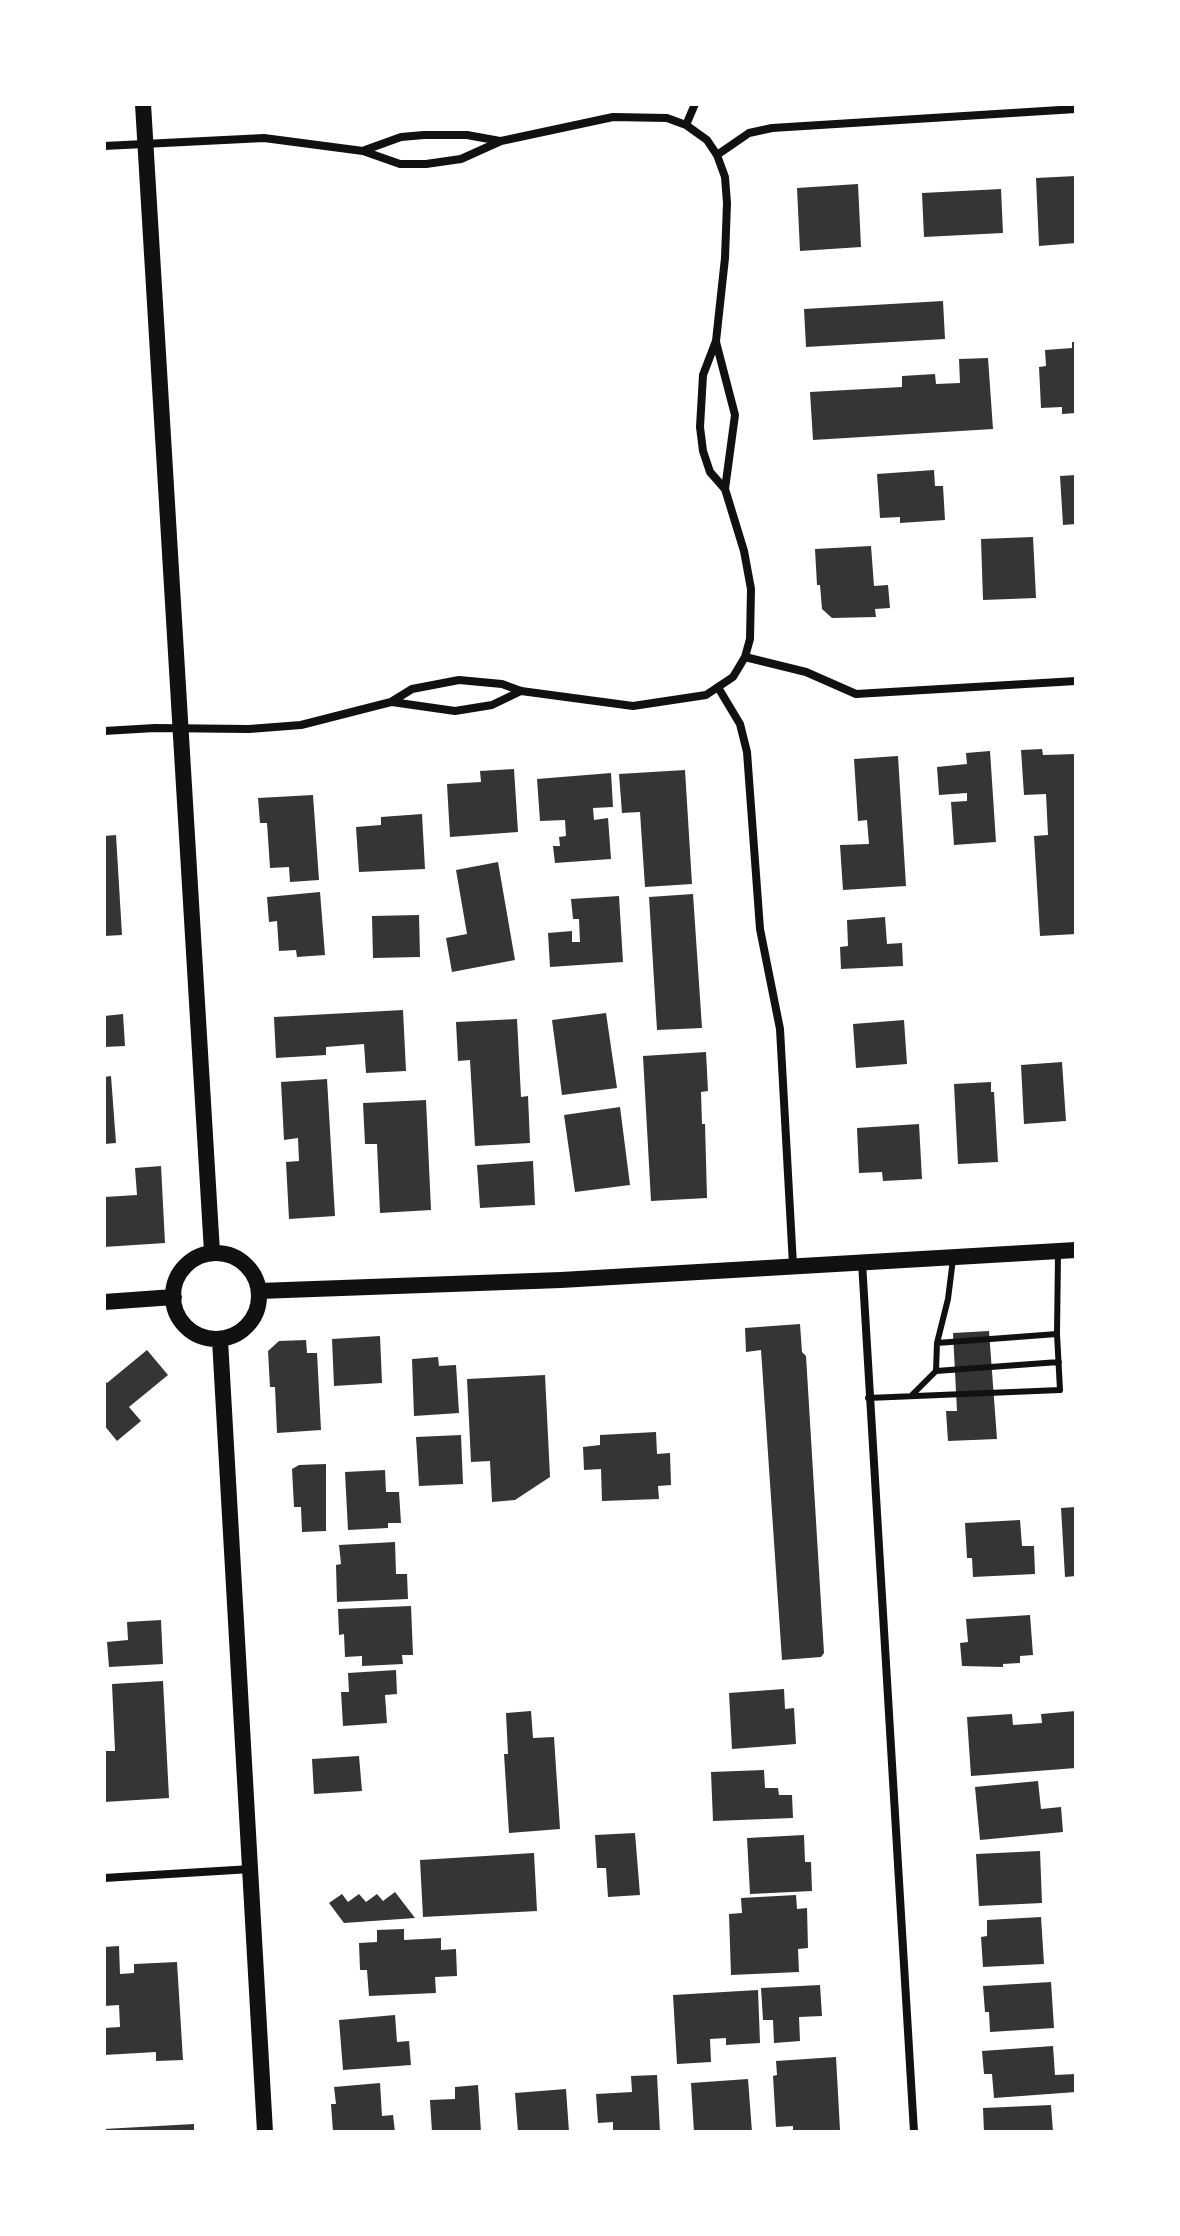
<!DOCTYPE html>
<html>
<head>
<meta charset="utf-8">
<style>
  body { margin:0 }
  #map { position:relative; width:1180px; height:2236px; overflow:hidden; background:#fff; font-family:"IBM Plex Sans",sans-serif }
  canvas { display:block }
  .frame { position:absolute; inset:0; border:106px solid #fff; pointer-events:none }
</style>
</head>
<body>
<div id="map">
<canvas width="1180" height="2236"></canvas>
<div class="frame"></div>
</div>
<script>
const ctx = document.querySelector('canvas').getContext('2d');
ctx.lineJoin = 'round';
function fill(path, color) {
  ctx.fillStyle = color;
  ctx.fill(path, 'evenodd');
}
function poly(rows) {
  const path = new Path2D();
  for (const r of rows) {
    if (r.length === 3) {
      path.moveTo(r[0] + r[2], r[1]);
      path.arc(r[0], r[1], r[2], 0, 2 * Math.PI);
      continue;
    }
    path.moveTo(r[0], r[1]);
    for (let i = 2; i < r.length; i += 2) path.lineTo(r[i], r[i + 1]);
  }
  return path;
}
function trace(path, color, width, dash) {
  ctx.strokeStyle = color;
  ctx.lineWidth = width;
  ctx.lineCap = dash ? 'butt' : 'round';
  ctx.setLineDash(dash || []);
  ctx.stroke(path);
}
fill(poly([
  [1076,176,1076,243,1039,246,1036,178],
  [858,184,861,247,800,251,797,188],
  [1001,189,1003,233,924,237,922,193],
  [943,301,945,339,806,347,804,309],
  [1072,342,1076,342,1076,413,1062,414,1062,407,1041,408,1039,367,1046,366,1045,350,1072,348],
  [988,358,993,429,813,440,810,392,902,387,902,376,935,374,936,384,960,383,959,359],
  [934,470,935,486,943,486,945,520,900,523,900,517,880,518,877,474],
  [1076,475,1076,524,1063,525,1060,476],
  [1033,537,1036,598,983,600,981,539],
  [871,546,874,586,888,585,890,608,875,609,876,617,832,618,822,609,820,585,817,585,815,549],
  [1042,749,1043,755,1076,754,1076,934,1040,936,1034,836,1048,835,1046,794,1024,795,1021,750],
  [990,751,996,842,954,845,951,802,967,801,967,793,939,795,937,767,967,764,966,753],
  [898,756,906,886,843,890,840,845,869,844,867,820,858,821,854,759],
  [514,769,518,832,450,837,447,784,481,782,480,771],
  [685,770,692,884,645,887,640,812,622,813,619,774],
  [611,773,613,807,593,808,594,820,608,818,611,859,555,863,553,846,560,846,559,837,566,836,565,820,540,821,537,779],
  [313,795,319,880,290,882,289,867,270,868,267,823,260,823,258,798],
  [422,814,425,869,359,872,356,827,381,825,381,817],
  [116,835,122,935,104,936,104,836],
  [498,862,515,960,452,972,446,938,467,934,456,870],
  [320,892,325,955,297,957,296,950,279,951,277,921,269,922,267,897],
  [693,894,702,1028,657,1030,649,897],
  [619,896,623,962,550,967,548,933,572,931,572,942,580,942,579,919,573,919,571,899],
  [419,915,420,957,373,958,372,916],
  [885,917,887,944,902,943,903,966,841,969,840,947,848,946,847,920],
  [403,1010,406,1071,366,1073,364,1044,326,1047,326,1055,276,1058,274,1017],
  [606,1013,617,1088,562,1095,552,1020],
  [123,1014,125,1046,104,1047,104,1016],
  [517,1019,521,1097,528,1096,530,1143,475,1146,470,1060,458,1061,456,1022],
  [904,1020,907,1064,856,1068,853,1024],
  [706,1052,708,1091,701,1092,702,1124,705,1124,707,1198,651,1201,643,1056],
  [1062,1062,1066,1121,1024,1124,1021,1065],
  [111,1076,116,1143,104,1144,104,1077],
  [327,1079,335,1216,289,1219,286,1162,299,1161,298,1138,284,1140,281,1082],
  [991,1082,991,1092,994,1092,998,1162,958,1164,954,1084],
  [426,1100,431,1210,380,1213,377,1144,365,1144,363,1103],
  [620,1107,630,1185,575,1192,564,1115],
  [919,1124,922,1179,883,1181,882,1172,859,1173,857,1128],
  [533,1161,535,1205,480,1208,477,1165],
  [161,1166,165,1243,104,1247,104,1197,137,1195,135,1168],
  [800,1324,802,1352,806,1356,824,1653,821,1657,782,1660,761,1350,746,1352,745,1328],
  [989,1331,997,1439,948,1441,946,1411,957,1411,953,1333],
  [380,1336,382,1383,334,1386,332,1339],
  [306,1340,307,1353,317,1353,321,1430,277,1433,275,1387,270,1387,268,1351,279,1341],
  [147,1350,168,1375,129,1407,141,1421,117,1441,104,1425,104,1380,107,1383],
  [438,1357,439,1366,456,1365,459,1413,414,1416,412,1359],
  [545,1375,550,1477,515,1500,492,1502,490,1461,471,1462,467,1379],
  [656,1432,657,1454,670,1453,671,1485,658,1486,659,1499,602,1501,601,1469,584,1470,583,1447,600,1445,600,1435],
  [461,1435,463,1484,419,1486,416,1437],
  [326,1464,326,1531,302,1532,301,1507,294,1507,292,1469,299,1465],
  [385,1470,386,1492,399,1492,401,1523,388,1523,388,1528,348,1530,345,1472],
  [1076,1507,1076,1576,1065,1577,1061,1508],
  [1020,1520,1022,1546,1034,1546,1035,1574,973,1577,972,1558,967,1558,965,1523],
  [395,1542,396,1574,407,1574,408,1599,337,1602,336,1565,341,1564,339,1545],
  [411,1606,413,1655,402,1655,403,1664,362,1666,362,1656,345,1657,344,1634,339,1635,338,1609],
  [1030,1615,1033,1655,1020,1656,1020,1663,1003,1664,1003,1667,962,1666,960,1643,968,1642,966,1619],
  [161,1620,163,1664,109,1667,107,1642,128,1640,127,1622],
  [396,1670,397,1694,385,1695,387,1723,343,1726,341,1692,349,1692,348,1673],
  [163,1681,169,1798,104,1802,104,1751,115,1751,112,1684],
  [784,1689,785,1709,794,1708,796,1744,732,1749,729,1693],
  [531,1711,533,1738,554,1737,560,1829,509,1833,504,1754,508,1754,506,1713],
  [1076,1711,1076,1768,971,1776,967,1717,1012,1714,1013,1725,1042,1723,1041,1714],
  [359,1756,362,1791,314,1794,312,1759],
  [764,1770,765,1788,778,1788,779,1795,792,1795,793,1818,713,1821,711,1772],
  [1038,1781,1041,1809,1061,1807,1063,1832,980,1840,975,1787],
  [635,1833,640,1895,608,1897,606,1868,597,1868,595,1835],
  [804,1835,805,1862,811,1862,812,1891,750,1894,747,1838],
  [1040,1851,1042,1903,979,1906,976,1854],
  [534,1853,537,1911,423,1917,420,1860],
  [395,1892,415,1918,344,1923,329,1903,342,1894,348,1902,359,1894,366,1902,377,1894,383,1901],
  [796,1895,797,1909,807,1908,808,1948,798,1949,799,1972,731,1975,729,1914,742,1913,741,1898],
  [1041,1917,1044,1964,983,1967,981,1937,987,1936,987,1920],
  [404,1929,404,1940,441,1938,441,1950,456,1949,457,1976,435,1977,436,1993,369,1996,367,1970,360,1970,359,1943,377,1942,377,1930],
  [119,1946,120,1974,134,1973,134,1964,177,1962,183,2060,156,2061,156,2052,104,2055,104,2028,120,2027,119,2005,104,2006,104,1947],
  [1051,1982,1054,2028,990,2032,989,2012,985,2012,983,1986],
  [820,1985,822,2016,799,2017,800,2041,774,2043,773,2020,763,2020,761,1988],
  [758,1990,760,2043,726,2045,726,2038,710,2039,711,2062,677,2064,673,1995],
  [395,2015,397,2042,409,2041,411,2065,343,2070,339,2020],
  [1053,2046,1055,2075,1076,2074,1076,2092,994,2098,992,2074,984,2074,982,2051],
  [836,2057,840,2130,793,2132,793,2126,776,2127,773,2076,777,2075,776,2061],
  [657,2075,660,2132,613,2132,613,2122,598,2123,596,2094,632,2092,631,2076],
  [748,2079,752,2132,694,2132,691,2083],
  [380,2083,382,2116,393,2115,395,2132,333,2132,331,2104,336,2104,334,2087],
  [478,2085,481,2132,432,2132,430,2100,455,2099,455,2087],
  [566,2089,569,2132,518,2132,515,2093],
  [1051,2105,1053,2132,984,2132,983,2108],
  [194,2124,194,2132,104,2132,104,2129]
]), '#353535');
trace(poly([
  [937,1343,948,1299,953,1259],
  [936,1371,937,1343,1057,1334],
  [911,1396,936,1371,1059,1362],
  [868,1398,1060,1390,1057,1334,1058,1254]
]), '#111', 6);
trace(poly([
  [104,146,264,138,363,151,400,164,426,164,461,159,501,141,613,117,667,118,686,125],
  [365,150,401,137,424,135,467,135,500,141],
  [717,155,749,133,772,128,1076,109],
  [716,342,735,415,725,489],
  [745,657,806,672,856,694,1076,681],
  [719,689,740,724,747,752,760,929,780,1029,793,1265],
  [392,702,455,711,492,705,521,691],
  [104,731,155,728,249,729,301,725,391,702,412,689,459,680,502,684,521,691,633,706,706,695,733,677,745,657,750,639,751,589,744,551,725,489,710,472,703,451,700,427,703,375,716,341,725,258,727,203,725,177,717,155,707,140,686,125,695,104],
  [862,1262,914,2132],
  [104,1878,251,1869]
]), '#111', 8);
trace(poly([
  [143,104,212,1252],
  [216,1296,43],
  [259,1291,561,1280,1076,1250],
  [104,1302,174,1297],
  [220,1340,265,2132]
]), '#111', 16);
</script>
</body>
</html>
